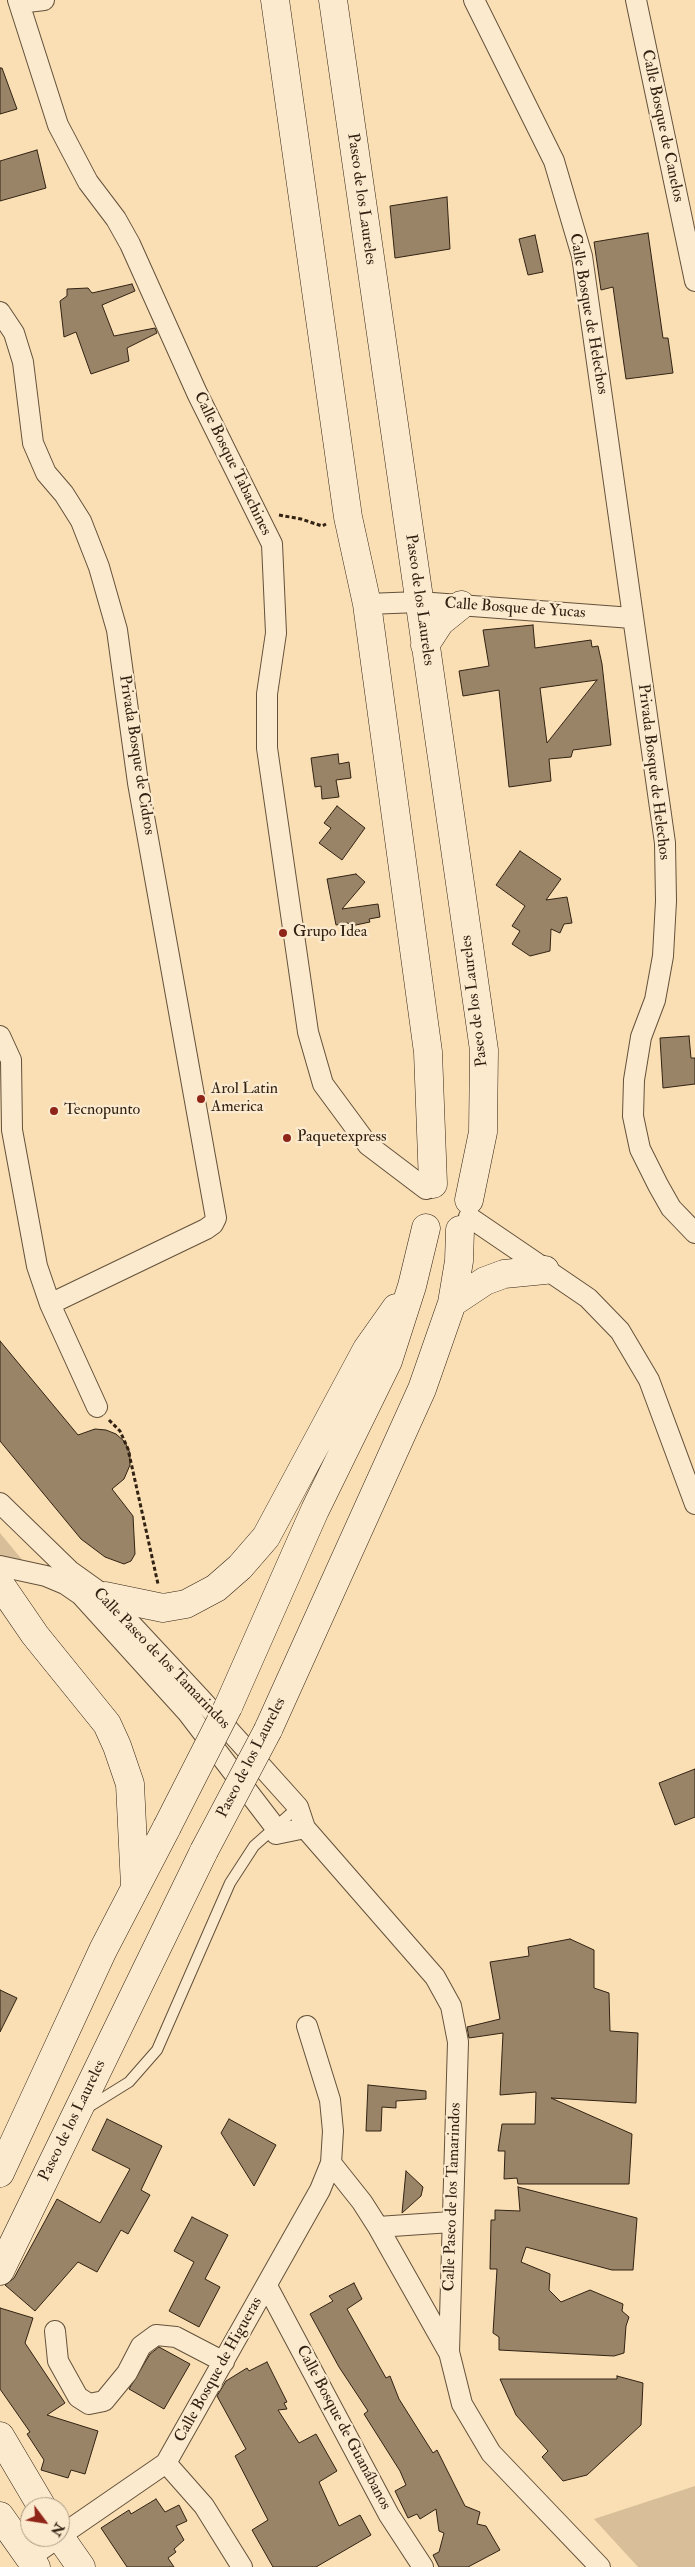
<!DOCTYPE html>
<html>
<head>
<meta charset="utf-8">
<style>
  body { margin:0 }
  #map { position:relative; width:695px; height:2567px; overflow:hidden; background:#fadfb4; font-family:"IM FELL Double Pica",serif }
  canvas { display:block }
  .north { position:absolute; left:20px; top:2497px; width:50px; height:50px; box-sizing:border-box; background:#fceace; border:1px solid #ab9a83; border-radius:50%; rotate:121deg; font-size:14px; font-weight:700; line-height:20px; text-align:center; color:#312213 }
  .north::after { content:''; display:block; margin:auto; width:18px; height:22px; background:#8f2418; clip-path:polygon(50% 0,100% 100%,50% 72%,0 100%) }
</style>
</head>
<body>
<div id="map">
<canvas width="695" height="2567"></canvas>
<div class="north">N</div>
</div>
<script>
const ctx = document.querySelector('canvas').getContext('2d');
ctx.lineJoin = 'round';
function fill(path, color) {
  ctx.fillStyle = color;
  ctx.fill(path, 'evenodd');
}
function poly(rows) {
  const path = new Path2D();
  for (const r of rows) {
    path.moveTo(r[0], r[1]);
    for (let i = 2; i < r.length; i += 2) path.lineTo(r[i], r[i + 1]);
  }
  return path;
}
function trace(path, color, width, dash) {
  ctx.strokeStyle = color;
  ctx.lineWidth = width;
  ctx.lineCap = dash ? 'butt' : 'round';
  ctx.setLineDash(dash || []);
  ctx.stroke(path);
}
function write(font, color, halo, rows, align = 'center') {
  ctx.font = font + ' "IM FELL Double Pica",serif';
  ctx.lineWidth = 4.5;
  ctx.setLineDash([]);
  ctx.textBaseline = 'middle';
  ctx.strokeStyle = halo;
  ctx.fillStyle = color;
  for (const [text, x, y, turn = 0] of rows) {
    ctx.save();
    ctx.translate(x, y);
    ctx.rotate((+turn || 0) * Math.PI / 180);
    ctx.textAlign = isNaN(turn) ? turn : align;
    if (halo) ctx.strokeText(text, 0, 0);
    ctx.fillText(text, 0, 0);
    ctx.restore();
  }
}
fill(poly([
  [0,1533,29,1568,0,1561],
  [695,2486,695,2567,638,2567,594,2519]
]), '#d8bf99');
const building = poly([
  [0,68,2,68,17,109,0,114,0,68],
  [37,150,46,188,0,201,0,161,37,150],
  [447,197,450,249,395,258,390,206,447,197],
  [648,233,663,338,668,338,673,373,626,379,613,287,601,290,594,242,648,233],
  [535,235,543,272,528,275,519,239,535,235],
  [132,284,135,291,102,305,114,336,155,328,157,333,127,348,129,361,91,374,76,332,64,337,60,301,67,296,67,289,88,288,92,293,132,284],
  [533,625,535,648,591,640,592,647,598,646,602,664,611,745,573,750,571,757,549,759,551,781,509,787,499,690,463,696,459,671,489,666,483,630,533,625],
  [597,680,547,743,540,688,597,680],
  [338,754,339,764,349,762,351,778,336,780,339,797,322,799,321,786,315,787,311,758,338,754],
  [337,806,365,828,342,860,319,843,331,828,324,823,337,806],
  [520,851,561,879,546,900,567,897,572,923,564,924,560,933,551,929,550,951,530,956,512,944,520,931,512,926,525,906,496,885,520,851],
  [356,874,365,882,342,909,378,904,380,917,369,919,370,922,351,926,348,923,336,925,327,879,356,874],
  [689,1036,691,1058,695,1058,695,1084,663,1088,660,1038,689,1036],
  [0,1341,78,1435,95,1429,106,1430,116,1434,125,1442,130,1453,130,1465,124,1479,112,1489,133,1516,135,1554,131,1561,124,1564,105,1557,81,1539,0,1441,0,1341],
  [695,1769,695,1817,675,1825,659,1783,695,1769],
  [570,1939,594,1950,594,1988,609,1993,610,2031,638,2033,636,2103,551,2098,632,2134,629,2184,518,2184,517,2178,504,2179,505,2151,498,2151,502,2124,535,2124,536,2092,500,2095,503,2033,469,2038,467,2027,500,2019,490,1962,529,1956,528,1947,570,1939],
  [0,1990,17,1998,0,2032,0,1990],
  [368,2085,426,2091,426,2099,396,2101,396,2108,382,2107,381,2131,366,2131,368,2085],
  [107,2119,162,2146,141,2190,150,2195,128,2234,121,2230,97,2272,78,2262,35,2311,5,2285,14,2278,57,2199,100,2223,130,2169,92,2150,107,2119],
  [229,2119,276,2145,254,2186,221,2133,229,2119],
  [406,2171,423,2187,421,2196,402,2213,406,2171],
  [518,2187,637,2218,633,2270,612,2270,526,2247,521,2262,550,2274,549,2290,561,2302,590,2290,623,2304,622,2311,629,2317,626,2326,624,2353,614,2356,499,2350,499,2337,493,2333,497,2269,490,2269,491,2220,495,2220,495,2210,520,2211,518,2187],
  [192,2217,228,2235,205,2279,220,2287,199,2327,169,2311,194,2262,174,2251,192,2217],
  [354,2283,362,2299,347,2309,386,2378,390,2376,399,2399,433,2453,437,2450,465,2506,480,2512,477,2524,486,2526,500,2550,468,2567,439,2567,433,2555,439,2552,444,2533,439,2531,436,2509,420,2519,417,2514,408,2518,395,2491,406,2485,400,2471,364,2414,368,2411,339,2367,310,2314,333,2301,329,2296,354,2283],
  [0,2308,33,2318,25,2343,65,2403,47,2415,98,2431,85,2474,71,2470,68,2478,41,2470,44,2460,27,2434,30,2432,0,2389,0,2308],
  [159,2347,190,2364,164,2409,129,2389,150,2354,159,2347],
  [267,2362,287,2402,284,2403,287,2409,278,2410,299,2443,316,2434,337,2471,319,2482,339,2526,360,2515,371,2535,316,2567,273,2567,252,2530,268,2520,235,2456,246,2449,217,2396,226,2381,247,2368,249,2371,267,2362],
  [617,2376,643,2383,641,2425,587,2475,563,2481,542,2457,548,2451,516,2415,500,2379,617,2379,617,2376],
  [156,2499,165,2512,179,2505,187,2521,176,2526,184,2540,174,2549,176,2552,168,2558,174,2567,127,2567,101,2528,129,2510,131,2514,156,2499]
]);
fill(building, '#9a8467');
trace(building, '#312213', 1);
const lane = poly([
  [87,2108,129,2082,157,2050,230,1883,254,1846,298,1807]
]);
const street = poly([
  [18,0,58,125,88,182,116,219,130,244,197,393,272,544,276,633,267,694,267,748,308,1032,323,1084,368,1145,426,1189],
  [474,0,554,161,582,256,665,843,666,901,663,956,655,1000,641,1037,634,1080,633,1116,640,1149,658,1185,671,1208,695,1233],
  [636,0,695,281],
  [19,3,44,0],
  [0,312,14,333,23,362,33,443,46,473,64,494,81,521,99,567,117,630,138,783,216,1218,213,1224,206,1229,50,1304],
  [367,604,419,602,632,618],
  [0,1036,11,1060,12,1130,37,1266,50,1304,97,1407],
  [469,1217,588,1298,620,1331,649,1380,695,1504],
  [0,1503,70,1571,105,1596,201,1699,298,1807,305,1828,435,1977,451,2006,458,2042,449,2352,462,2404,491,2453,600,2567],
  [0,1566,46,1576,65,1584,81,1595,187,1712,275,1827,276,1834,305,1828],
  [331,2163,362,2202,378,2227,451,2222],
  [378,2227,448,2351],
  [267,2286,389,2515,423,2567],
  [55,2331,58,2361,78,2397,89,2404,104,2401,127,2373,141,2346,156,2335,176,2337,224,2362],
  [166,2463,204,2506,242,2567],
  [60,2536,166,2463,320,2190,331,2163,333,2131,330,2100,307,2026],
  [29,2558,59,2537]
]);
const secondary = poly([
  [275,0,348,517,367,604,428,1052,433,1184],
  [333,0,484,1050,483,1132,469,1200],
  [425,645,440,622,461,605],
  [452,1303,485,1281,504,1274,545,1270],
  [0,1584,35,1635,107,1724,117,1746,130,1784,135,1886],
  [105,1596,163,1608,186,1604,216,1588,240,1567,266,1537,367,1349,396,1308],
  [228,1707,315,1510,388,1361,412,1286,426,1228],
  [268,1730,422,1389,452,1303,459,1261,460,1230],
  [0,2173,103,1950,167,1827],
  [0,2271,204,1851],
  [0,2436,42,2507],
  [0,2516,36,2567],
  [60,2537,81,2567]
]);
trace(lane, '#63513b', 12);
trace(street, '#63513b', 22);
trace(secondary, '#312213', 29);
trace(poly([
  [279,515,301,519,322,526,326,524],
  [109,1420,120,1431,128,1449,158,1584]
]), '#312213', 3, [4, 2.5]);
trace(lane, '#fceace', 10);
trace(street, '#fceace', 20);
trace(secondary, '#fceace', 28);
const secondaryBridge = poly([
  [167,1827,228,1707],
  [204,1851,268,1730]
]);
trace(secondaryBridge, '#312213', 29, []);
trace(secondaryBridge, '#fceace', 28);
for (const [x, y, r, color] of [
  [283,933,5,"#8f2418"],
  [201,1099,5,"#8f2418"],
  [54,1111,5,"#8f2418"],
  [287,1138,5,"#8f2418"]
]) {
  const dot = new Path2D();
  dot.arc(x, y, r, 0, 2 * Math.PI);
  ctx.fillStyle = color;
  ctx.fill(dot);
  trace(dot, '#fceace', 2);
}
write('16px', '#312213', '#fceace', [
  ["Calle Bosque de Canelos",662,126,78],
  ["Paseo de los Laureles",361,199,82],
  ["Calle Bosque de Helechos",588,314,80],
  ["Calle Bosque Tabachines",232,464,64],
  ["Paseo de los Laureles",419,600,82],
  ["Calle Bosque de Yucas",515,609,4],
  ["Privada Bosque de Cidros",136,755,81],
  ["Privada Bosque de Helechos",653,772,83],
  ["Paseo de los Laureles",475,1001,-97],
  ["Calle Paseo de los Tamarindos",161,1659,46],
  ["Paseo de los Laureles",252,1758,-63],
  ["Paseo de los Laureles",73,2121,-64],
  ["Calle Paseo de los Tamarindos",453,2197,-88],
  ["Calle Bosque de Higueras",219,2370,-61],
  ["Calle Bosque de Guanábanos",343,2428,62]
]);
write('16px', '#312213', '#fceace', [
  ["Grupo Idea",293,933],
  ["Arol Latin",211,1090],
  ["America",211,1108],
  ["Tecnopunto",64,1111],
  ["Paquetexpress",297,1138]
], 'left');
</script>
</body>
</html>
